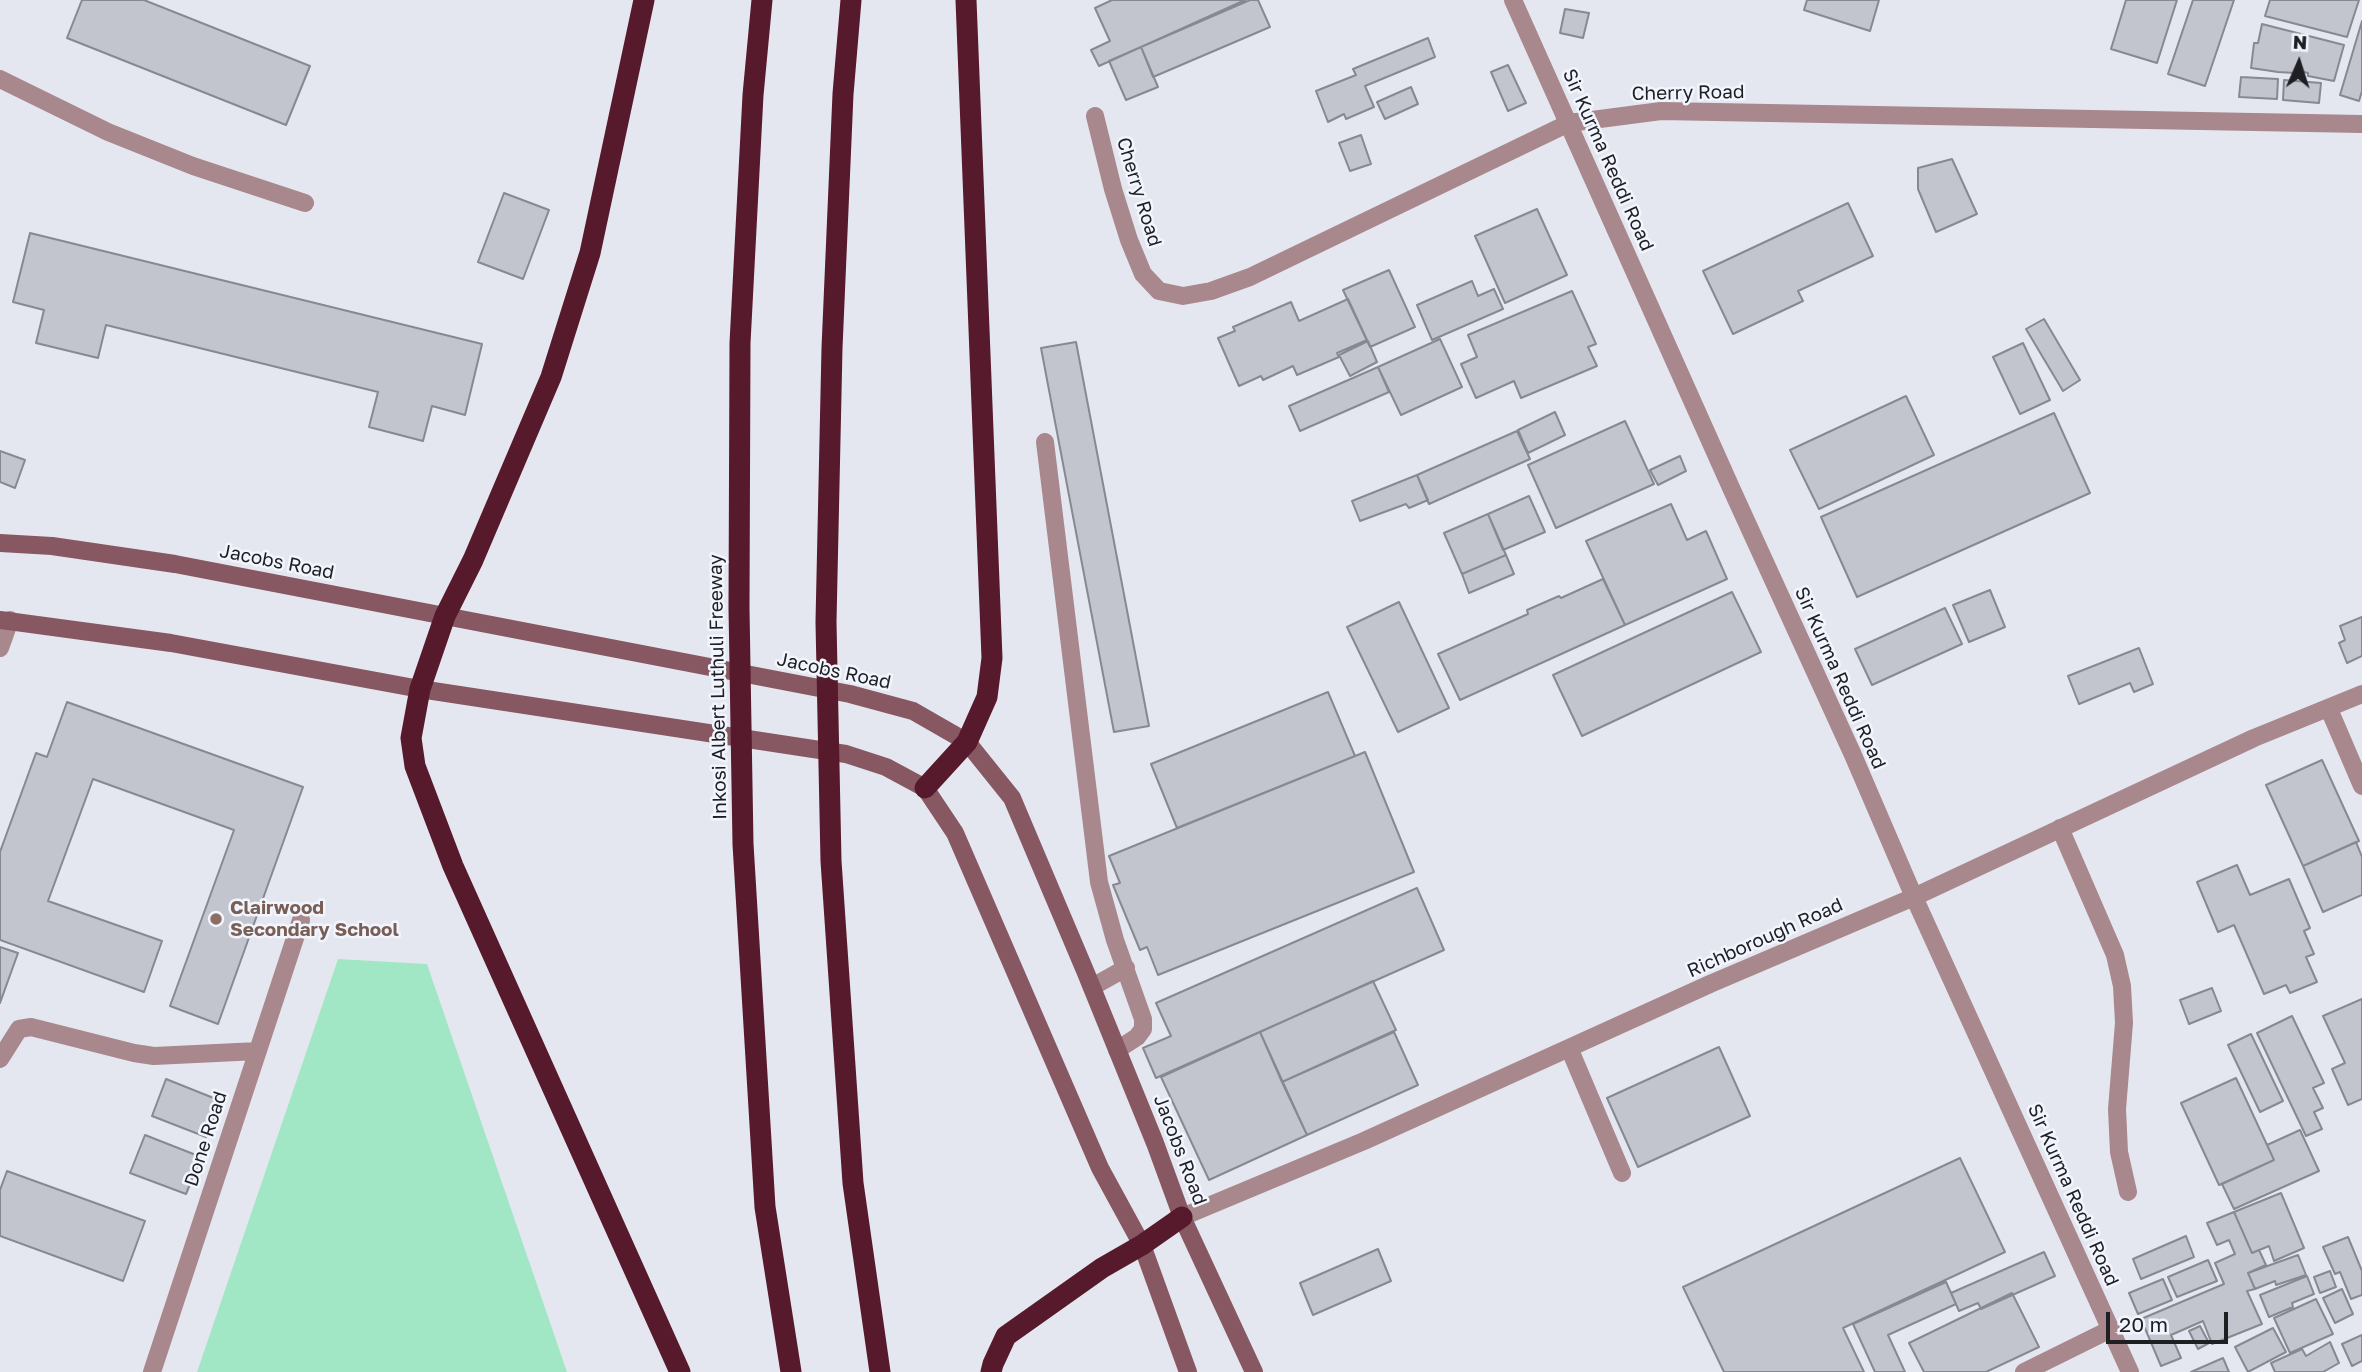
<!DOCTYPE html>
<html>
<head>
<meta charset="utf-8">
<style>
  body { margin:0 }
  #map { position:relative; width:2362px; height:1372px; overflow:hidden; background:#e5e7f0; font-family:"Golos Text",sans-serif }
  canvas { display:block }
  .north { position:absolute; left:2264px; top:28px; width:70px; height:70px; -webkit-text-stroke:5px #f2f5fe; paint-order:stroke; rotate:3deg; font-size:19px; font-weight:700; line-height:28px; text-align:center; color:#1e1f22 }
  .north::after { content:''; display:block; margin:auto; width:24px; height:32px; background:#1e1f22; clip-path:polygon(50% 0,100% 100%,50% 72%,0 100%) }
  .scale { position:absolute; left:2106px; top:1312px; width:122px; height:32px; box-sizing:border-box; border:4px solid #1e1f22; border-top:0; padding-left:9px; font-size:21px; line-height:24px; white-space:nowrap; color:#1e1f22; -webkit-text-stroke:5px #f2f5fe; paint-order:stroke }
</style>
</head>
<body>
<div id="map">
<canvas width="2362" height="1372"></canvas>
<div class="north">N</div>
<div class="scale">20 m</div>
</div>
<script>
const ctx = document.querySelector('canvas').getContext('2d');
ctx.lineJoin = 'round';
function fill(path, color) {
  ctx.fillStyle = color;
  ctx.fill(path, 'evenodd');
}
function poly(rows) {
  const path = new Path2D();
  for (const r of rows) {
    path.moveTo(r[0], r[1]);
    for (let i = 2; i < r.length; i += 2) path.lineTo(r[i], r[i + 1]);
  }
  return path;
}
function trace(path, color, width, dash) {
  ctx.strokeStyle = color;
  ctx.lineWidth = width;
  ctx.lineCap = dash ? 'butt' : 'round';
  ctx.setLineDash(dash || []);
  ctx.stroke(path);
}
function write(font, color, halo, rows, align = 'center') {
  ctx.font = font + ' "Golos Text",sans-serif';
  ctx.lineWidth = 5;
  ctx.setLineDash([]);
  ctx.textBaseline = 'middle';
  ctx.strokeStyle = halo;
  ctx.fillStyle = color;
  for (const [text, x, y, turn = 0] of rows) {
    ctx.save();
    ctx.translate(x, y);
    ctx.rotate((+turn || 0) * Math.PI / 180);
    ctx.textAlign = isNaN(turn) ? turn : align;
    if (halo) ctx.strokeText(text, 0, 0);
    ctx.fillText(text, 0, 0);
    ctx.restore();
  }
}
fill(poly([
  [338,959,427,964,567,1372,197,1372]
]), '#a2e7c5');
const building = poly([
  [82,0,144,0,310,66,286,125,67,38,82,0],
  [1112,0,1245,0,1099,66,1091,50,1110,41,1095,8,1112,0],
  [1250,0,1258,0,1270,27,1153,77,1141,47,1250,0],
  [1807,0,1879,0,1870,31,1804,10,1807,0],
  [2126,0,2177,0,2157,63,2111,49,2126,0],
  [2193,0,2234,0,2205,86,2168,74,2193,0],
  [2270,0,2359,0,2347,37,2265,16,2270,0],
  [1565,9,1589,13,1583,38,1560,33,1565,9],
  [2362,21,2362,91,2359,101,2340,95,2362,21],
  [2262,24,2344,45,2334,81,2308,76,2308,73,2295,70,2295,73,2278,72,2251,68,2254,43,2258,43,2262,24],
  [1428,38,1435,57,1365,86,1374,107,1346,119,1344,114,1328,122,1316,91,1356,75,1353,69,1428,38],
  [1141,47,1158,87,1126,100,1109,61,1141,47],
  [1508,65,1526,103,1508,111,1491,72,1508,65],
  [2241,77,2278,79,2277,99,2239,97,2241,77],
  [2284,80,2321,83,2319,103,2283,100,2284,80],
  [1411,87,1418,104,1385,119,1377,102,1411,87],
  [1361,135,1371,164,1350,171,1339,143,1361,135],
  [1952,159,1977,214,1936,232,1918,189,1918,168,1952,159],
  [504,193,549,210,523,279,478,262,504,193],
  [1848,203,1873,256,1798,291,1803,301,1733,334,1703,271,1848,203],
  [1537,209,1567,275,1505,303,1475,236,1537,209],
  [30,233,482,344,465,415,432,406,423,441,369,427,378,392,106,325,98,358,36,343,44,310,13,302,30,233],
  [1389,270,1415,327,1370,347,1343,290,1389,270],
  [1472,281,1478,296,1494,289,1503,309,1432,340,1417,305,1472,281],
  [1572,291,1596,344,1588,347,1597,366,1521,398,1514,381,1476,398,1461,364,1477,357,1468,335,1572,291],
  [1348,299,1367,340,1337,353,1339,357,1297,375,1293,366,1263,380,1261,376,1239,386,1218,338,1235,331,1233,327,1291,302,1299,321,1348,299],
  [2044,319,2080,380,2063,391,2026,329,2044,319],
  [1440,339,1462,387,1401,415,1378,367,1440,339],
  [1368,341,1377,362,1350,376,1339,355,1368,341],
  [1076,342,1149,726,1114,732,1041,348,1076,342],
  [2023,343,2050,400,2020,414,1993,357,2023,343],
  [1378,367,1389,392,1300,431,1289,406,1378,367],
  [1906,396,1934,455,1819,509,1790,450,1906,396],
  [1555,412,1565,435,1528,453,1518,430,1555,412],
  [2054,413,2090,493,1857,597,1821,517,2054,413],
  [1625,421,1654,484,1556,528,1528,465,1625,421],
  [1517,431,1530,459,1429,504,1417,475,1517,431],
  [0,451,25,460,15,488,0,482,0,451],
  [1680,456,1686,471,1658,485,1650,470,1680,456],
  [1417,475,1428,500,1409,508,1406,504,1360,521,1352,501,1417,475],
  [1529,496,1545,532,1503,550,1488,514,1529,496],
  [1671,504,1687,540,1706,531,1727,579,1625,625,1586,541,1671,504],
  [1488,514,1506,555,1462,574,1444,533,1488,514],
  [1506,555,1514,574,1469,593,1462,574,1506,555],
  [1603,579,1625,625,1460,700,1438,654,1528,614,1527,610,1559,596,1561,598,1603,579],
  [1990,590,2005,627,1969,642,1953,605,1990,590],
  [1732,592,1761,652,1582,736,1553,675,1732,592],
  [1399,602,1449,708,1398,732,1347,627,1399,602],
  [1945,608,1962,644,1872,685,1855,649,1945,608],
  [2362,617,2362,656,2347,663,2339,643,2345,640,2340,626,2362,617],
  [2139,648,2153,684,2134,692,2130,683,2079,704,2068,676,2139,648],
  [1328,692,1355,756,1177,828,1151,764,1328,692],
  [67,702,303,787,218,1024,170,1006,234,830,93,779,48,901,162,941,144,992,0,940,0,852,36,753,47,757,67,702],
  [1365,752,1414,872,1158,975,1147,947,1140,950,1113,885,1120,883,1109,856,1365,752],
  [2322,760,2359,841,2303,866,2266,785,2322,760],
  [2356,842,2362,857,2362,895,2323,912,2303,866,2356,842],
  [2237,865,2250,895,2289,879,2310,928,2304,931,2314,954,2306,957,2317,982,2290,993,2286,985,2264,994,2234,925,2218,932,2197,882,2237,865],
  [1417,888,1444,950,1156,1078,1143,1048,1171,1036,1156,1003,1417,888],
  [0,947,18,953,0,1003,0,947],
  [1373,981,1396,1030,1282,1082,1260,1032,1373,981],
  [2212,988,2221,1011,2189,1024,2180,1000,2212,988],
  [2362,999,2362,1099,2348,1105,2332,1069,2345,1063,2323,1016,2362,999],
  [2292,1016,2324,1083,2313,1088,2323,1108,2314,1112,2322,1129,2306,1136,2257,1033,2292,1016],
  [1260,1032,1307,1135,1209,1180,1161,1077,1260,1032],
  [1394,1032,1418,1085,1307,1135,1282,1082,1394,1032],
  [2251,1034,2283,1101,2260,1112,2228,1045,2251,1034],
  [1719,1047,1750,1116,1638,1167,1607,1098,1719,1047],
  [2236,1078,2274,1160,2219,1185,2181,1103,2236,1078],
  [166,1079,221,1101,206,1137,152,1116,166,1079],
  [2300,1130,2319,1171,2234,1209,2222,1184,2274,1160,2267,1145,2300,1130],
  [145,1135,201,1157,186,1194,130,1173,145,1135],
  [1960,1158,2005,1252,1843,1328,1864,1372,1724,1372,1683,1287,1960,1158],
  [7,1171,145,1221,123,1281,0,1236,0,1190,7,1171],
  [2281,1193,2304,1248,2274,1261,2269,1246,2252,1253,2234,1212,2281,1193],
  [2234,1212,2252,1253,2259,1250,2266,1265,2248,1273,2255,1289,2247,1291,2262,1324,2212,1344,2203,1321,2171,1335,2181,1358,2161,1366,2141,1319,2224,1284,2215,1263,2235,1254,2229,1240,2217,1245,2207,1223,2234,1212],
  [2186,1236,2194,1257,2141,1279,2133,1259,2186,1236],
  [2348,1237,2362,1271,2362,1295,2351,1299,2340,1272,2335,1274,2323,1247,2348,1237],
  [1378,1249,1391,1281,1313,1315,1300,1283,1378,1249],
  [2044,1252,2055,1276,1981,1309,1978,1303,1959,1311,1951,1293,2044,1252],
  [2298,1255,2306,1275,2276,1285,2275,1281,2255,1289,2248,1273,2298,1255],
  [2208,1260,2217,1281,2177,1297,2168,1277,2208,1260],
  [2330,1271,2336,1287,2320,1293,2314,1277,2330,1271],
  [2307,1276,2314,1294,2292,1303,2293,1307,2269,1317,2260,1295,2307,1276],
  [2163,1279,2172,1300,2138,1314,2129,1293,2163,1279],
  [1946,1282,1956,1304,1888,1335,1905,1372,1875,1372,1853,1324,1946,1282],
  [2342,1289,2353,1314,2335,1323,2323,1298,2342,1289],
  [2012,1293,2039,1347,1986,1372,1924,1372,1909,1343,2012,1293],
  [2316,1299,2333,1334,2290,1353,2274,1318,2316,1299],
  [2200,1326,2209,1343,2198,1349,2189,1331,2200,1326],
  [2273,1328,2286,1352,2248,1372,2235,1347,2273,1328],
  [2362,1335,2362,1361,2352,1366,2342,1344,2362,1335],
  [2330,1342,2339,1363,2323,1372,2275,1372,2271,1363,2302,1349,2306,1356,2330,1342],
  [2223,1358,2229,1372,2191,1372,2223,1358]
]);
fill(building, '#c3c5ce');
trace(building, '#878991', 2);
trace(poly([
  [0,79,108,132,193,166,305,203],
  [1095,116,1113,189,1129,240,1143,274,1159,291,1183,296,1211,291,1250,277,1569,123],
  [1045,442,1099,882,1115,940,1143,1019,1143,1029,1137,1037,1117,1050],
  [0,648,10,620],
  [2329,709,2362,786],
  [2060,828,2115,955,2122,986,2124,1023,2117,1109,2119,1152,2128,1192],
  [1092,987,1126,968],
  [1570,1050,1622,1173],
  [0,1059,19,1029,31,1027,134,1053,154,1056,258,1051],
  [152,1372,301,920],
  [2024,1372,2111,1329]
]), '#a8878d', 18);
trace(poly([
  [1513,0,1732,490,1853,755,1914,897,2130,1372],
  [1569,123,1661,111,2362,124],
  [1182,1217,1364,1141,1710,984,1914,897,2254,738,2362,694]
]), '#a8878d', 18);
trace(poly([
  [0,543,52,546,175,564,850,694,913,711,967,742,1012,798,1086,973,1155,1143,1182,1217,1254,1372],
  [0,620,171,643,420,689,846,754,886,767,925,788,955,833,1100,1168,1142,1245,1188,1372]
]), '#875862', 18);
trace(poly([
  [644,0,590,253,551,377,473,560,445,616,420,689,411,738,415,766,453,866,680,1372],
  [762,0,753,95,740,343,739,608,743,844,765,1207,791,1372],
  [851,0,843,94,832,348,826,622,831,861,853,1183,880,1372],
  [925,788,967,742,987,697,992,658,966,0],
  [991,1372,993,1364,1006,1336,1102,1268,1142,1245,1182,1217]
]), '#57192c', 21);
for (const [x, y, r, color] of [
  [216,919,7,"#8d6e63"]
]) {
  const dot = new Path2D();
  dot.arc(x, y, r, 0, 2 * Math.PI);
  ctx.fillStyle = color;
  ctx.fill(dot);
  trace(dot, '#f2f5fe', 2.5);
}
write('19px', '#1e1f22', '#f2f5fe', [
  ["Cherry Road",1688,93,-1],
  ["Sir Kurma Reddi Road",1608,160,66],
  ["Cherry Road",1139,192,73],
  ["Jacobs Road",277,562,11],
  ["Jacobs Road",834,671,12],
  ["Sir Kurma Reddi Road",1840,678,66],
  ["Inkosi Albert Luthuli Freeway",718,687,-91],
  ["Richborough Road",1765,938,-24],
  ["Done Road",206,1139,-72],
  ["Jacobs Road",1180,1150,69],
  ["Sir Kurma Reddi Road",2073,1195,66]
]);
write('bold 19px', '#785e54', '#f2f5fe', [
  ["Clairwood",230,908],
  ["Secondary School",230,930]
], 'left');
</script>
</body>
</html>
